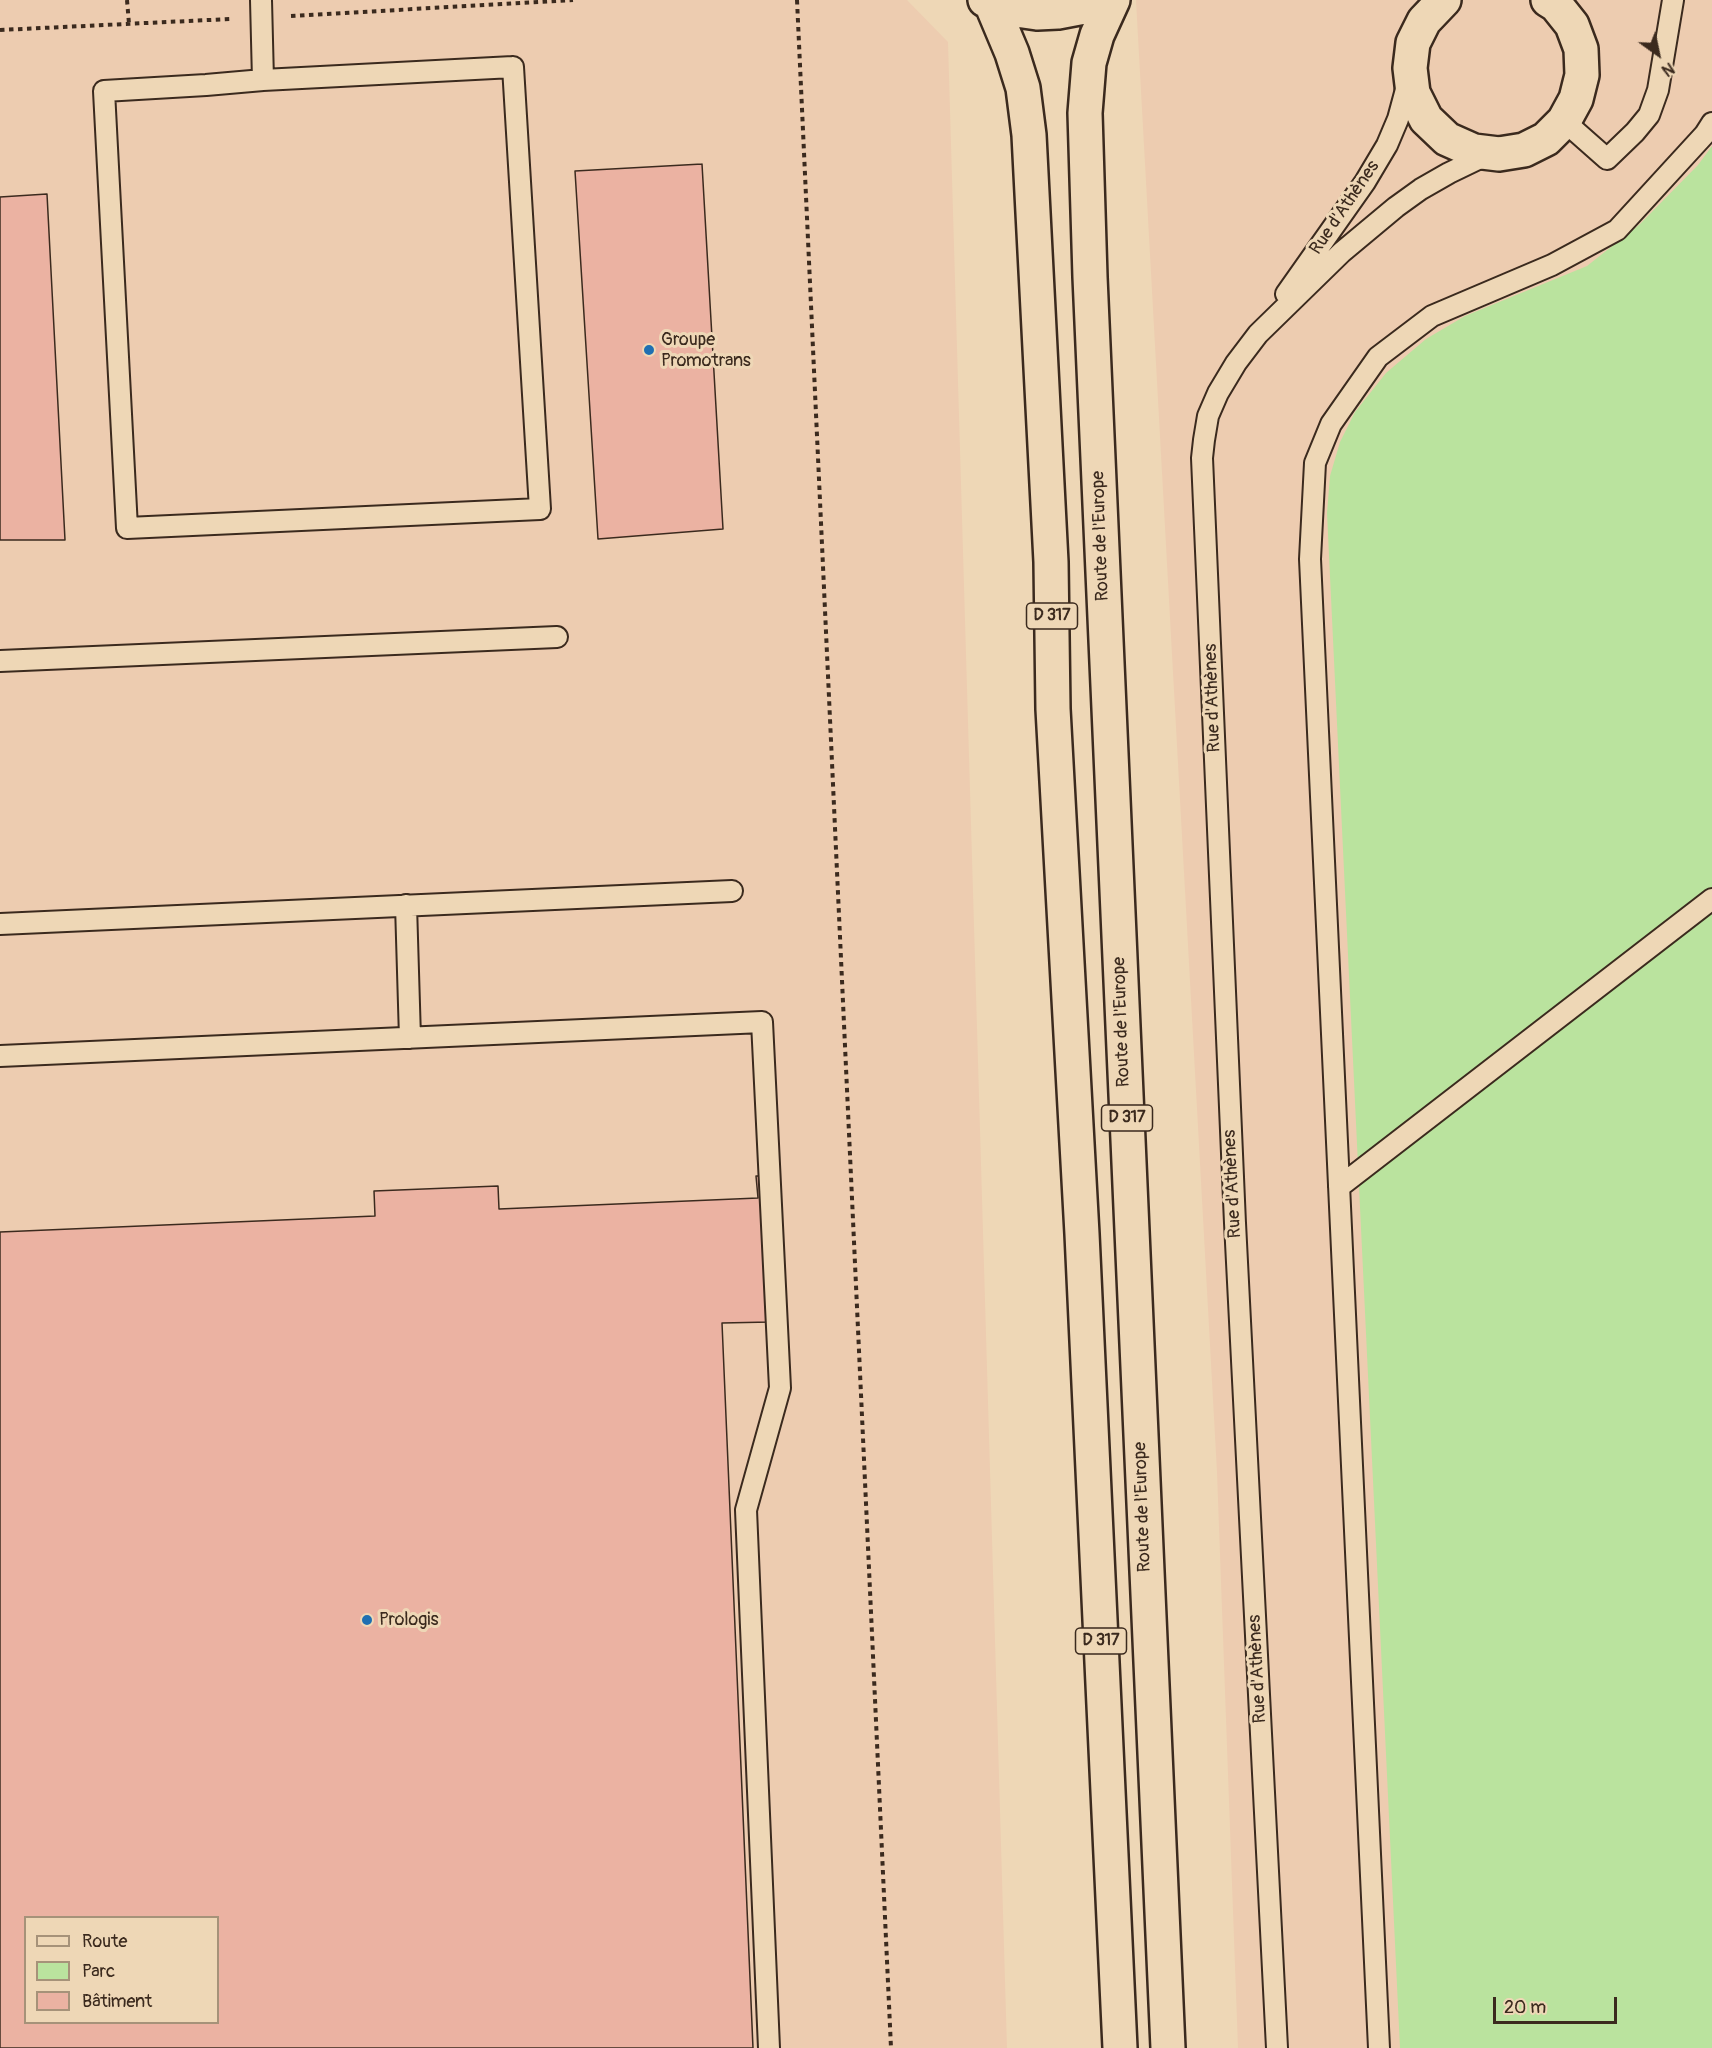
<!DOCTYPE html>
<html>
<head>
<meta charset="utf-8">
<style>
  body { margin:0 }
  #map { position:relative; width:1712px; height:2048px; overflow:hidden; background:#eed7b6; font-family:Pangolin,sans-serif }
  canvas { display:block }
  .legend { position:absolute; left:24px; top:1916px; width:195px; height:108px; box-sizing:border-box; background:#eed7b6; border:2px solid #a69279; margin:0; padding:8px 10px; list-style:none; font-size:18px; color:#3b2a1e }
  .legend li { display:flex; align-items:center; gap:12px; height:30px }
  .legend b { width:30px; border:2px solid #a69279 }
  .north { position:absolute; left:1628px; top:24px; width:60px; height:60px; -webkit-text-stroke:4px #eed7b6; paint-order:stroke; rotate:147deg; font-size:16px; font-weight:700; line-height:24px; text-align:center; color:#3b2a1e }
  .north::after { content:''; display:block; margin:auto; width:21px; height:27px; background:#3b2a1e; clip-path:polygon(50% 0,100% 100%,50% 72%,0 100%) }
  .scale { position:absolute; left:1493px; top:1997px; width:124px; height:27px; box-sizing:border-box; border:3px solid #3b2a1e; border-top:0; padding-left:8px; font-size:18px; line-height:21px; white-space:nowrap; color:#3b2a1e; -webkit-text-stroke:4px #eed7b6; paint-order:stroke }
</style>
</head>
<body>
<div id="map">
<canvas width="1712" height="2048"></canvas>
<ul class="legend">
<li><b style="height:8px;background:#eed7b6"></b>Route</li>
<li><b style="height:16px;background:#bae39e"></b>Parc</li>
<li><b style="height:16px;background:#ebb2a2"></b>Bâtiment</li>
</ul>
<div class="north">N</div>
<div class="scale">20 m</div>
</div>
<script>
const ctx = document.querySelector('canvas').getContext('2d');
ctx.lineJoin = 'round';
function fill(path, color) {
  ctx.fillStyle = color;
  ctx.fill(path, 'evenodd');
}
function poly(rows) {
  const path = new Path2D();
  for (const r of rows) {
    path.moveTo(r[0], r[1]);
    for (let i = 2; i < r.length; i += 2) path.lineTo(r[i], r[i + 1]);
  }
  return path;
}
function trace(path, color, width, dash) {
  ctx.strokeStyle = color;
  ctx.lineWidth = width;
  ctx.lineCap = dash ? 'butt' : 'round';
  ctx.setLineDash(dash || []);
  ctx.stroke(path);
}
function write(font, color, halo, rows, align = 'center') {
  ctx.font = font + ' Pangolin,sans-serif';
  ctx.lineWidth = 6;
  ctx.setLineDash([]);
  ctx.textBaseline = 'middle';
  ctx.strokeStyle = halo;
  ctx.fillStyle = color;
  for (const [text, x, y, turn = 0] of rows) {
    ctx.save();
    ctx.translate(x, y);
    ctx.rotate((+turn || 0) * Math.PI / 180);
    ctx.textAlign = isNaN(turn) ? turn : align;
    if (halo) ctx.strokeText(text, 0, 0);
    ctx.fillText(text, 0, 0);
    ctx.restore();
  }
}
fill(poly([
  [0,0,907,0,948,42,1007,2048,0,2048],
  [26,1918,218,1918,218,2022,26,2022],
  [1136,0,1712,0,1712,2048,1238,2048,1217,1472]
]), '#edccb0');
fill(poly([
  [1712,146,1712,2048,1400,2048,1327,513,1330,476,1340,442,1355,412,1386,373,1426,339,1465,316,1587,266,1640,224,1698,165]
]), '#bae39e');
const building = poly([
  [702,164,723,529,598,539,575,171,702,164],
  [47,194,65,540,0,540,0,197,47,194],
  [756,1176,764,1176,770,1322,722,1323,753,2048,0,2048,0,1232,375,1216,374,1191,498,1186,499,1209,758,1198,756,1176],
  [26,1918,218,1918,218,2022,26,2022,26,1918]
]);
fill(building, '#ebb2a2');
trace(building, '#3b2a1e', 1.5);
const lane = poly([
  [261,0,263,80],
  [513,67,540,509,127,528,104,91,206,85,263,80,513,67],
  [1564,121,1607,159,1635,132,1649,115,1658,90,1673,0],
  [1286,294,1365,182,1387,145,1398,119,1408,82],
  [0,661,557,637],
  [406,905,410,1038],
  [0,924,732,891],
  [0,1056,762,1022,780,1388,746,1510,769,2048],
  [1339,1187,1712,899],
  [1277,2048,1235,1223,1202,458,1204,440,1208,416,1218,393,1236,363,1258,334,1342,252,1396,207,1421,189,1449,173,1478,159,1489,156],
  [1379,2048,1310,559,1315,463,1331,424,1378,357,1432,316,1552,265,1617,230,1705,134,1712,123]
]);
const street = poly([
  [1444,0,1424,21,1413,43,1410,68,1413,93,1426,119,1447,139,1474,151,1499,154,1524,150,1546,139,1564,121,1576,99,1582,75,1581,49,1572,25,1556,5,1548,0]
]);
const primary = poly([
  [985,0,1016,10,1037,13,1058,12,1079,8,1100,0],
  [1113,0,1097,35,1089,63,1085,113,1090,277,1168,2048],
  [991,3,1012,53,1023,88,1029,135,1051,562,1053,709,1082,1234,1120,2048]
]);
trace(lane, '#3b2a1e', 24);
trace(street, '#3b2a1e', 38);
trace(primary, '#3b2a1e', 38);
trace(poly([
  [127,0,129,24],
  [797,0,891,2048],
  [291,16,573,0],
  [0,30,230,19]
]), '#3b2a1e', 4, [4.5, 4.5]);
trace(lane, '#eed7b6', 20);
trace(street, '#eed7b6', 33);
trace(primary, '#eed7b6', 33);
for (const [x, y, r, color] of [
  [649,350,6,"#1f6fb2"],
  [367,1620,6,"#1f6fb2"]
]) {
  const dot = new Path2D();
  dot.arc(x, y, r, 0, 2 * Math.PI);
  ctx.fillStyle = color;
  ctx.fill(dot);
  trace(dot, '#eed7b6', 2);
}
for (const [x, y, w] of [
  [1052,616,51],
  [1127,1118,51],
  [1101,1641,51]
]) {
  const box = new Path2D();
  box.roundRect(x - w / 2, y - 13, w, 26, 4.5);
  ctx.fillStyle = '#eed7b6';
  ctx.fill(box);
  trace(box, '#3b2a1e', 1.5);
}
write('bold 16px', '#3b2a1e', null, [
  ["D 317",1052,616],
  ["D 317",1127,1118],
  ["D 317",1101,1641]
]);
write('18px', '#3b2a1e', '#eed7b6', [
  ["Rue d'Athènes",1345,208,-56],
  ["Route de l'Europe",1101,536,-92],
  ["Rue d'Athènes",1213,698,-92],
  ["Route de l'Europe",1122,1022,-92],
  ["Rue d'Athènes",1233,1184,-93],
  ["Route de l'Europe",1143,1507,-92],
  ["Rue d'Athènes",1258,1669,-93]
]);
write('18px', '#3b2a1e', '#eed7b6', [
  ["Groupe",661,340],
  ["Promotrans",661,361],
  ["Prologis",379,1620]
], 'left');
</script>
</body>
</html>
